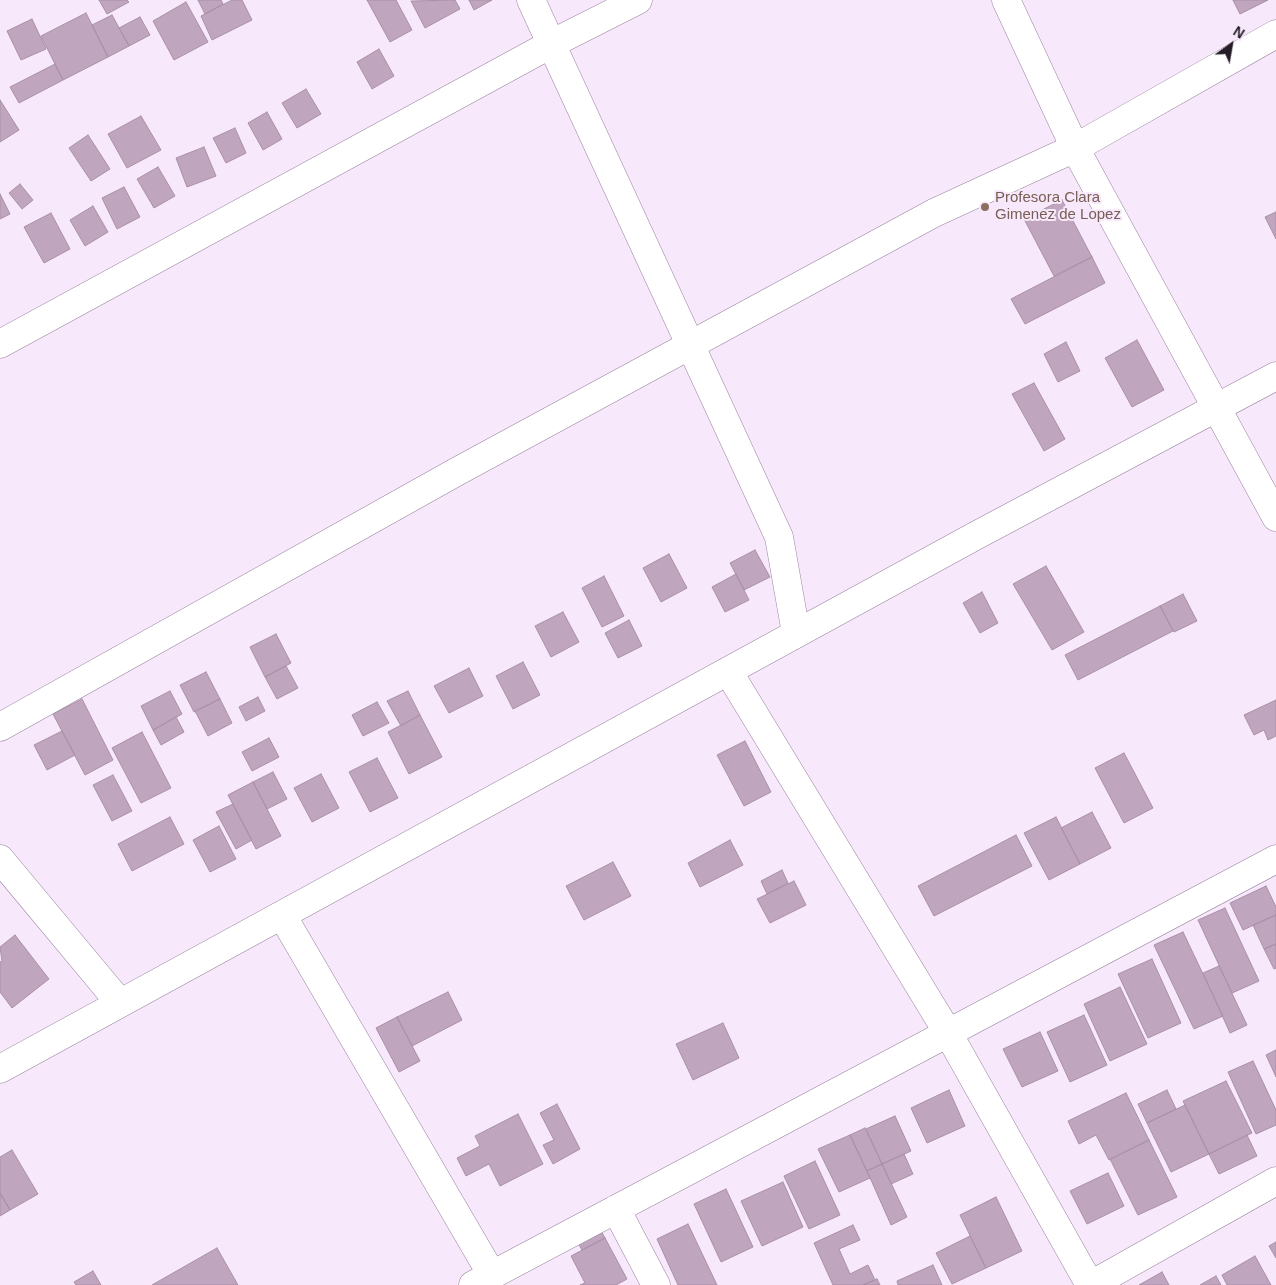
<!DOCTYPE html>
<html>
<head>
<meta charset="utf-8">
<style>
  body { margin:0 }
  #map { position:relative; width:1276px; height:1285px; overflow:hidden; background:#f7e9fb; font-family:Arial,sans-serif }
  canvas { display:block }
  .north { position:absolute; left:1206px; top:20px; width:50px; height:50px; -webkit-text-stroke:4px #f7e9fb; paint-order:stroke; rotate:32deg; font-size:14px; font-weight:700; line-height:20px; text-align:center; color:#251c27 }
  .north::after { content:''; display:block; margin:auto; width:18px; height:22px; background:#251c27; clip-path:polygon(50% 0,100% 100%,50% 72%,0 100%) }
</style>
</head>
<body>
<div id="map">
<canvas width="1276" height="1285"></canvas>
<div class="north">N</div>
</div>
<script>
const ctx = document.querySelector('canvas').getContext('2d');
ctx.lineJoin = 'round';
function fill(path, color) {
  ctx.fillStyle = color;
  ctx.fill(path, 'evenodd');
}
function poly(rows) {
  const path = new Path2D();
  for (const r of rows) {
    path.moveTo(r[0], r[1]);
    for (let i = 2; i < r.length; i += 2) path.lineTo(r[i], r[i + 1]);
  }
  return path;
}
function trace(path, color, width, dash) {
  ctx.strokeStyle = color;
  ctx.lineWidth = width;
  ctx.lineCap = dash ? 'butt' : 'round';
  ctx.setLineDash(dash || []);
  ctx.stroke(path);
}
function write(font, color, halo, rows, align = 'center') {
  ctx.font = font + ' Arial,sans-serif';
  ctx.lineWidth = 4;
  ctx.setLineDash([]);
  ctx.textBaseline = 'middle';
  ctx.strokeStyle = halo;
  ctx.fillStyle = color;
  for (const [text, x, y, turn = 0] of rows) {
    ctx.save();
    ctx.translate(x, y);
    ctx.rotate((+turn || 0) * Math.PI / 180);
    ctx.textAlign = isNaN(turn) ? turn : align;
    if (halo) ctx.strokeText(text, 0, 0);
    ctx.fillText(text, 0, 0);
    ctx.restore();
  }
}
const building = poly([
  [99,0,127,0,129,2,107,14,99,0],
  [198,0,221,0,223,4,205,14,198,0],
  [232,0,242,0,252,20,212,40,201,16,232,0],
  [367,0,396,0,412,30,390,42,367,0],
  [455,0,460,9,425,28,411,1,455,0],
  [469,0,492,0,474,10,469,0],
  [1233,0,1268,0,1240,14,1233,0],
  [186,2,208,42,174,60,153,21,186,2],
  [86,13,108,57,63,80,41,36,86,13],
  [112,15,129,46,108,57,92,25,112,15],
  [140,17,150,35,129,46,119,28,140,17],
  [32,19,46,49,21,60,7,31,32,19],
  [379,49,394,76,372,89,357,62,379,49],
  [55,64,63,80,19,103,10,87,55,64],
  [306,89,321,114,297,128,282,103,306,89],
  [0,100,19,130,0,142,0,100],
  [267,112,282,139,263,150,248,123,267,112],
  [141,116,161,150,127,168,108,134,141,116],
  [235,128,246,153,226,163,213,138,235,128],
  [88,135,110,169,91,181,69,148,88,135],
  [204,147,216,176,187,187,176,158,204,147],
  [158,167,175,196,154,208,137,179,158,167],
  [20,184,33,200,22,209,9,193,20,184],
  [124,187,140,217,117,229,102,198,124,187],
  [0,194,10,214,0,219,0,194],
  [1062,200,1092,257,1054,276,1024,219,1062,200],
  [93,206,108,232,85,246,70,220,93,206],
  [1276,212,1276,239,1265,217,1276,212],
  [51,213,70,249,44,263,24,227,51,213],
  [1092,257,1105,283,1025,324,1011,299,1092,257],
  [1137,340,1164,390,1132,407,1105,358,1137,340],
  [1066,342,1080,371,1058,382,1044,354,1066,342],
  [1034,383,1065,439,1044,451,1012,394,1034,383],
  [755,550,770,577,744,590,730,563,755,550],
  [669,554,687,588,661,602,643,568,669,554],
  [1046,566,1084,632,1052,650,1013,584,1046,566],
  [736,574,749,600,725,612,712,587,736,574],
  [604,576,624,616,602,627,582,588,604,576],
  [982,592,998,623,980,633,963,603,982,592],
  [1183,594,1197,621,1174,632,1160,606,1183,594],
  [1160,606,1173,631,1078,680,1065,655,1160,606],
  [563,612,579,642,551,657,535,626,563,612],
  [629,620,642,646,618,658,605,633,629,620],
  [276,634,291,663,265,677,250,647,276,634],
  [523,662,540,695,513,709,496,676,523,662],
  [286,666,298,688,277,699,265,677,286,666],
  [469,668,483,696,449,713,434,686,469,668],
  [206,672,220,699,194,712,180,685,206,672],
  [170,691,182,714,153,730,141,706,170,691],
  [408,691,420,715,401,726,387,701,408,691],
  [258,697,265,711,246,721,239,707,258,697],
  [82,699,113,760,85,775,53,714,82,699],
  [220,699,232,723,208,736,195,711,220,699],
  [1276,700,1276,736,1268,740,1264,730,1254,735,1244,715,1276,700],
  [377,702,389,723,363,736,352,715,377,702],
  [420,715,442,757,409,774,388,732,420,715],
  [176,717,184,732,161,745,153,730,176,717],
  [62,731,75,755,47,770,34,745,62,731],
  [142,732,171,788,141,803,112,748,142,732],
  [269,738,279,757,252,771,242,752,269,738],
  [745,741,771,792,744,806,717,755,745,741],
  [1124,753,1153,808,1124,823,1095,768,1124,753],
  [377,758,398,798,370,812,349,772,377,758],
  [273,772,287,799,267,809,253,782,273,772],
  [321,774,339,808,312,822,294,788,321,774],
  [113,775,132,811,112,821,93,785,113,775],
  [253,782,281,836,256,849,228,795,253,782],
  [233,804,252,840,236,849,216,812,233,804],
  [1092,812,1111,848,1080,864,1061,828,1092,812],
  [170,817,184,844,132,871,118,844,170,817],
  [1056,817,1080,864,1049,880,1024,833,1056,817],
  [219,826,236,859,210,872,193,840,219,826],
  [1016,835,1032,866,934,916,918,886,1016,835],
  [730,840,743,865,700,887,688,863,730,840],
  [613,862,631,896,584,920,566,886,613,862],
  [782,870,788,883,767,894,761,881,782,870],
  [794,881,806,905,770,923,757,899,794,881],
  [1266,886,1276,907,1276,915,1243,930,1230,903,1266,886],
  [1225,908,1259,981,1232,993,1198,920,1225,908],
  [1276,915,1276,944,1264,949,1253,925,1276,915],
  [1183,932,1223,1016,1194,1029,1154,945,1183,932],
  [15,935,49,979,12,1008,0,992,0,962,2,961,0,947,15,935],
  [1276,944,1276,968,1274,969,1264,949,1276,944],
  [1152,959,1181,1023,1148,1038,1118,974,1152,959],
  [1219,966,1247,1025,1230,1033,1203,973,1219,966],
  [1120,987,1147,1044,1110,1061,1084,1004,1120,987],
  [448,992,462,1020,412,1046,397,1017,448,992],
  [1084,1015,1107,1065,1070,1082,1047,1032,1084,1015],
  [397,1017,420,1061,399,1072,376,1028,397,1017],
  [723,1023,739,1058,693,1080,676,1044,723,1023],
  [1040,1032,1058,1071,1022,1087,1003,1049,1040,1032],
  [1276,1050,1276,1077,1266,1055,1276,1050],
  [1253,1061,1276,1110,1276,1125,1256,1134,1228,1072,1253,1061],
  [1226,1081,1252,1133,1209,1154,1183,1101,1226,1081],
  [949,1090,965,1126,927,1143,911,1108,949,1090],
  [1167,1090,1176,1109,1147,1123,1138,1104,1167,1090],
  [1126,1093,1149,1140,1109,1160,1096,1135,1079,1144,1068,1121,1126,1093],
  [557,1104,580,1149,553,1164,543,1145,554,1140,540,1113,557,1104],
  [1185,1105,1209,1154,1171,1172,1147,1123,1185,1105],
  [518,1114,543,1164,500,1186,489,1164,466,1176,457,1158,480,1146,475,1136,518,1114],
  [895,1116,911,1151,882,1164,866,1129,895,1116],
  [865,1128,882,1164,867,1171,850,1135,865,1128],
  [850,1135,870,1178,839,1192,818,1149,850,1135],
  [1247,1135,1257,1156,1219,1174,1209,1154,1247,1135],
  [1149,1140,1177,1197,1138,1215,1110,1159,1149,1140],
  [12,1150,38,1194,10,1210,0,1193,0,1157,12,1150],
  [904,1154,913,1174,891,1184,882,1164,904,1154],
  [815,1161,840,1215,809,1229,784,1176,815,1161],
  [882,1164,907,1217,891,1225,867,1171,882,1164],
  [1108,1173,1124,1206,1087,1224,1070,1191,1108,1173],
  [783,1182,803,1227,762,1246,741,1201,783,1182],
  [726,1189,753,1247,721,1262,694,1204,726,1189],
  [0,1193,10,1210,0,1216,0,1193],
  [996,1197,1022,1251,986,1268,960,1215,996,1197],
  [688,1224,717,1285,678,1285,657,1239,688,1224],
  [853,1225,860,1240,839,1249,850,1274,868,1265,875,1280,863,1285,833,1285,814,1243,853,1225],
  [601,1231,605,1238,582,1250,578,1243,601,1231],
  [970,1236,986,1268,952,1284,936,1253,970,1236],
  [605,1238,627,1279,616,1285,580,1285,585,1283,571,1256,605,1238],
  [1276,1242,1276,1258,1269,1246,1276,1242],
  [217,1248,238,1285,152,1285,217,1248],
  [1255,1256,1271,1285,1227,1285,1222,1275,1255,1256],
  [933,1265,942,1285,898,1285,897,1281,933,1265],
  [93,1271,101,1285,76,1285,74,1282,93,1271],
  [1162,1272,1169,1285,1139,1285,1162,1272],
  [1216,1276,1221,1285,1200,1285,1216,1276],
  [877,1279,880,1285,863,1285,875,1280,877,1279]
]);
fill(building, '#c0a5bf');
trace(building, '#a98fa8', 1);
const street = poly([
  [531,0,779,537,796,633],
  [1006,0,1075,148,1276,517],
  [0,344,553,43,638,0],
  [728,671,948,1033,1090,1285],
  [0,727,458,471,934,213,1075,148,1276,34],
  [0,859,120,1003],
  [282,915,492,1275],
  [0,1069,977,535,1276,376],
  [616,1209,656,1285],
  [473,1285,1276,859],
  [1091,1285,1276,1181]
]);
trace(street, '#98839e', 29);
trace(street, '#fff', 28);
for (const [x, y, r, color] of [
  [985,207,5,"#8d6e63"]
]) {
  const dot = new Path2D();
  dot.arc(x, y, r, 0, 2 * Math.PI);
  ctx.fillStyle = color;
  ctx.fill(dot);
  trace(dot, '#f7e9fb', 2);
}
write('15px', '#785e54', '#f7e9fb', [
  ["Profesora Clara",995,198],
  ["Gimenez de Lopez",995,215]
], 'left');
</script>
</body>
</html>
